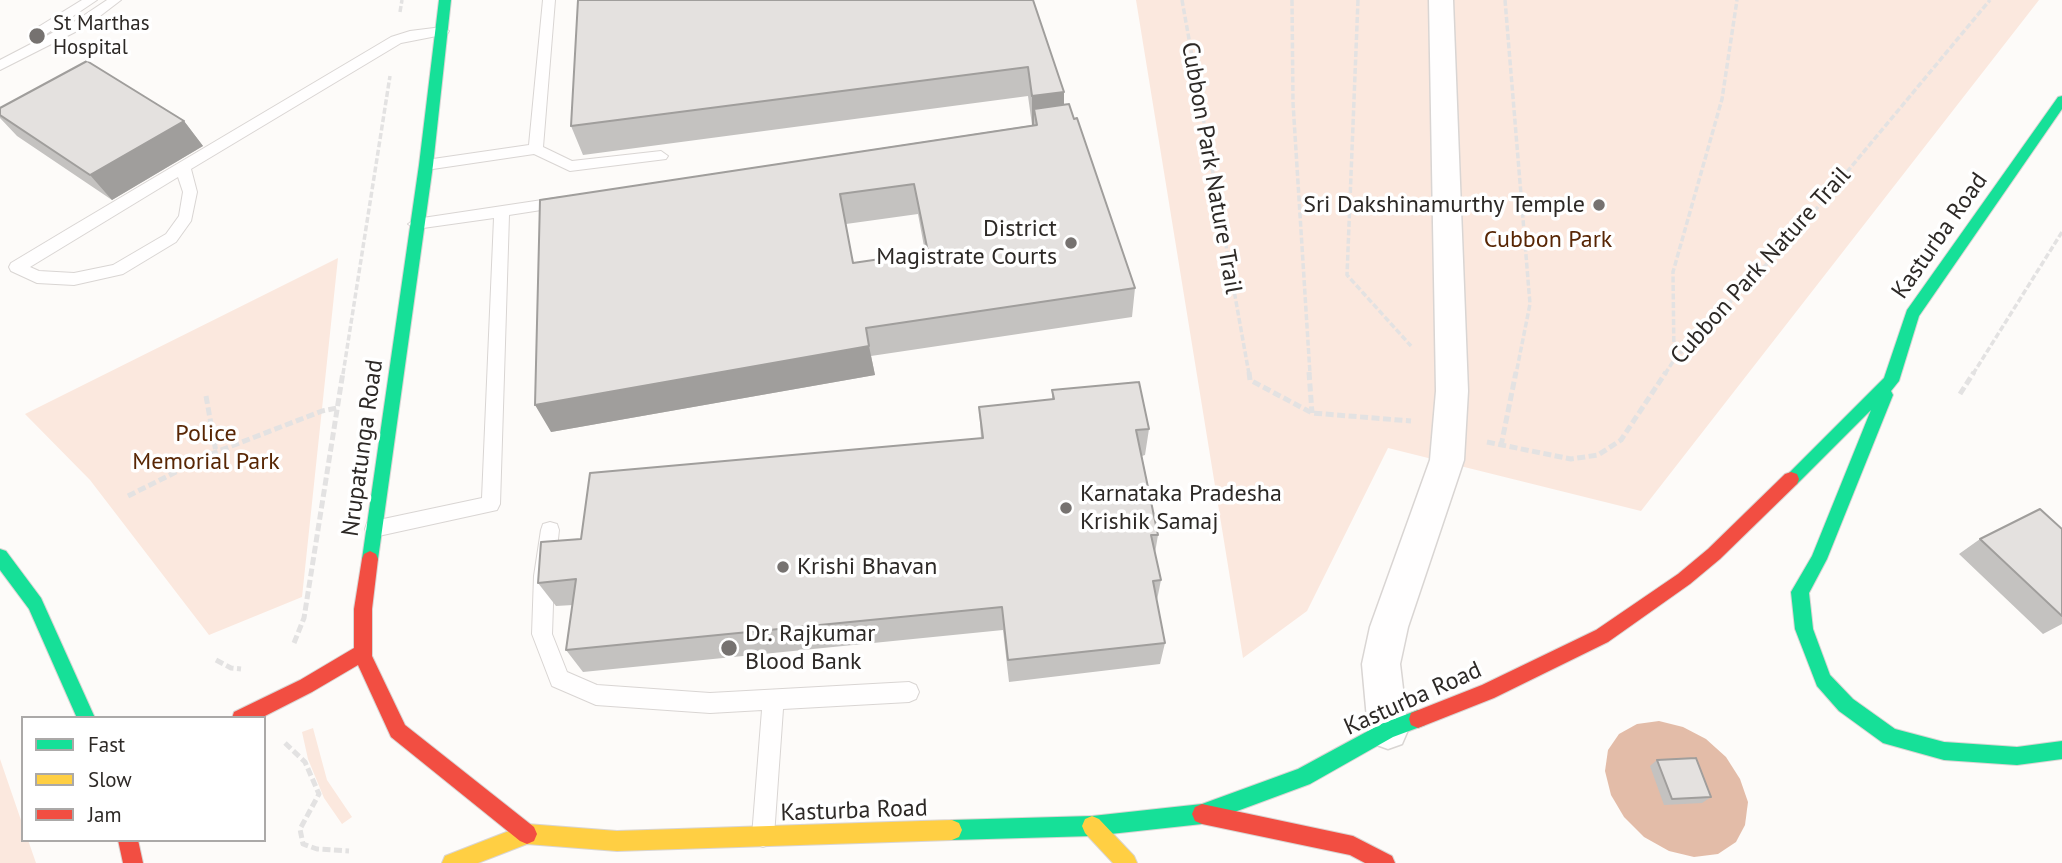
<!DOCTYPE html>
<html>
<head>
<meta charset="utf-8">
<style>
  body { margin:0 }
  #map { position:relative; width:2062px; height:863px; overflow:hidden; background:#fdfbf9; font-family:"PT Sans",sans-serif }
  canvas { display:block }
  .legend { position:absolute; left:21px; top:716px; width:245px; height:126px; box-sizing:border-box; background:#fff; border:2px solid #aba9a8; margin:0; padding:9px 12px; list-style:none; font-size:21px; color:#2d2926 }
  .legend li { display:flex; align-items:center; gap:14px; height:35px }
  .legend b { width:35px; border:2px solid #aba9a8 }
</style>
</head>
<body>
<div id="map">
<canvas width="2062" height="863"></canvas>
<ul class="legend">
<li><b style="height:9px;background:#16e098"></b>Fast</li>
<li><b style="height:9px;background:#ffcf43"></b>Slow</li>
<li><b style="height:9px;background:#f24e42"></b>Jam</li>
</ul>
</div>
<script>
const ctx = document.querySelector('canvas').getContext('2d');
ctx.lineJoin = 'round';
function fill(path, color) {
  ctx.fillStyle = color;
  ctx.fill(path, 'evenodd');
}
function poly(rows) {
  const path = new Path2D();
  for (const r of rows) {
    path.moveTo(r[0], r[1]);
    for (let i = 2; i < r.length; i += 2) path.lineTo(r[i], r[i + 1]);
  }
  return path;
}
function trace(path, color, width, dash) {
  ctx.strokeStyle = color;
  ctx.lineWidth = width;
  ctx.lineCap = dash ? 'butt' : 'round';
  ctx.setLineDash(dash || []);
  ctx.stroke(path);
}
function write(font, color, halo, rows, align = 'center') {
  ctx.font = font + ' "PT Sans",sans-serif';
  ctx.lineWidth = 7;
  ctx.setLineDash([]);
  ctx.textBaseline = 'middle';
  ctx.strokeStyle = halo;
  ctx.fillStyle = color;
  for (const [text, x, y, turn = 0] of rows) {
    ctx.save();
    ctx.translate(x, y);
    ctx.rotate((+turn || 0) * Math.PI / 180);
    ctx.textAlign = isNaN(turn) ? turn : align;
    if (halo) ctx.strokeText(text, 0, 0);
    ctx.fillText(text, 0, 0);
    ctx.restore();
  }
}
fill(poly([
  [1136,0,2039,0,1641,511,1388,448,1307,611,1243,658],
  [338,258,302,597,209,635,90,480,25,414],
  [313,728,327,780,352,817,342,824,324,798,308,759,302,732],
  [0,759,23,826,23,840,28,840,36,863,0,863]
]), '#fbe8de');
fill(poly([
  [1659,721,1683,727,1706,739,1726,757,1740,779,1748,802,1745,825,1736,842,1718,854,1694,857,1669,851,1644,837,1624,817,1611,795,1605,771,1608,750,1619,734,1637,724]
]), '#e3bca8');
const lane = poly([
  [82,0,97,0,45,35,35,35,35,29,82,0],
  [107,0,121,0,87,26,0,70,0,60,77,20,107,0],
  [543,0,555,0,543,147,572,161,661,151,668,156,666,159,570,171,534,154,426,170,421,169,419,165,426,160,529,145,543,0],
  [442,27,449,31,447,34,401,43,191,169,197,192,191,221,176,242,123,274,74,285,37,283,11,271,9,267,11,263,71,227,391,37,410,31,442,27],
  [178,177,183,192,179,216,166,234,113,265,74,273,39,271,30,267,178,177],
  [562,197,567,198,570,202,567,206,509,215,500,504,497,510,374,537,367,535,365,529,367,523,374,521,482,498,494,218,416,229,408,224,416,219,562,197],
  [550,522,557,524,559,530,554,576,552,634,567,672,597,685,710,693,909,682,916,685,919,692,916,699,909,702,783,709,774,836,771,844,763,847,755,844,752,836,762,710,710,713,596,705,552,686,532,634,534,576,541,530,543,524,550,522]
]);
const street = poly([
  [1429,0,1453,0,1468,391,1464,460,1408,627,1400,664,1408,730,1402,744,1388,749,1374,744,1368,730,1362,664,1370,627,1430,460,1436,391,1429,0]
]);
const fast = poly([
  [439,0,451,0,433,165,378,559,376,564,370,567,364,564,362,559,419,165,439,0],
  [2062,96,2062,109,1919,316,1899,381,1891,391,1893,395,1827,559,1809,593,1813,629,1830,675,1853,699,1895,729,1944,742,2017,747,2062,741,2062,759,2017,765,1944,760,1883,743,1839,711,1817,686,1795,629,1791,592,1812,556,1871,410,1797,484,1791,486,1785,484,1783,479,1884,378,1907,310,2058,97,2062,96],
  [0,549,6,551,41,598,95,718,77,718,29,609,0,570,0,549],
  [1418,710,1425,713,1427,719,1425,725,1393,737,1310,784,1202,824,1092,836,952,840,945,837,942,830,945,823,952,820,1092,816,1202,804,1298,769,1381,724,1418,710]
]);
const slow = poly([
  [1092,816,1099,819,1134,856,1137,863,1113,863,1085,833,1082,826,1085,819,1092,816],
  [952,820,959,823,962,830,959,837,952,840,617,851,527,844,478,863,442,863,445,856,527,824,617,831,952,820]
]);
const jam = poly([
  [1791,472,1797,474,1799,479,1797,484,1720,559,1690,584,1608,642,1494,698,1418,728,1411,725,1409,719,1411,713,1482,685,1596,630,1678,574,1708,549,1785,474,1791,472],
  [370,551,376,554,378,559,372,609,372,656,405,725,534,827,537,834,534,841,527,844,520,841,391,737,358,665,312,692,261,718,232,718,234,712,300,680,354,648,354,609,362,559,364,554,370,551],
  [1202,804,1353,836,1392,856,1395,863,1365,863,1350,855,1202,824,1195,821,1192,814,1195,807,1202,804],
  [118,840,138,840,143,863,123,863,118,840]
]);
trace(lane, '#d9d5d3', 2);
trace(street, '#d9d5d3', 3);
trace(fast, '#d9d5d3', 2);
trace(slow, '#d9d5d3', 2);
trace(jam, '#d9d5d3', 2);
trace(poly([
  [1182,0,1249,374],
  [1292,0,1293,103,1310,374],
  [1358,0,1347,275,1411,346],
  [1505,0,1530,304,1516,374],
  [400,12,402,0],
  [1674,359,1673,272,1722,99,1737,0],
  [343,374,390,76],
  [1665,374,1674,360,1792,238,1990,0],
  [1973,374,2062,232]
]), '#e3e2e2', 3.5, [6, 2.5]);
trace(poly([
  [1249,372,1250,380,1312,413,1411,421],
  [1309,372,1312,413],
  [1960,394,1974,372],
  [206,396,216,452],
  [1487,442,1571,459,1598,455,1621,440,1666,372],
  [1501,446,1516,372],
  [128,496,216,452,322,411,337,408],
  [294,643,304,618,343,372],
  [216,660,231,668,241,669],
  [285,743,305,762,319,794,300,829,303,844,317,849,349,851]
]), '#e3e2e2', 5, [8, 3.5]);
fill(lane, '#fffefe');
fill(street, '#fffefe');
fill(fast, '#16e098');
fill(slow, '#ffcf43');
fill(jam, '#f24e42');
fill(poly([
  [1033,0,1064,105,1135,288,1132,317,871,356,875,375,551,432,540,200,1032,125,1028,96,583,155,571,126],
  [918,214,925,252,853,263,846,224],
  [0,108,184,121,203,146,112,200,17,136,0,118],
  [1052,390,1149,429,1145,455,1142,456,1158,535,1155,553,1161,580,1157,600,1165,643,1160,664,1009,682,1003,630,583,672,566,650,573,605,556,606,538,583,581,539,981,438,979,407,1052,400],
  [2062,529,2062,624,2043,634,1959,554,1980,539],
  [1657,760,1711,797,1702,803,1664,805,1650,766]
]), '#c4c2c0');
fill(poly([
  [1064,92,1064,121,1034,109,1034,125,1032,126,1032,96],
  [184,121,203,146,112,200,90,175],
  [869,346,875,375,551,432,535,405]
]), '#a09e9c');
const building = poly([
  [578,0,1033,0,1064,92,1032,96,1028,67,571,126,578,0],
  [87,61,184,121,90,175,0,115,0,108,87,61],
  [1069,104,1074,119,1077,118,1135,288,866,328,869,346,535,405,540,200,1037,125,1034,109,1069,104],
  [914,184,928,252,853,263,840,194,914,184],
  [1139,382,1149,429,1136,430,1158,535,1151,535,1161,580,1153,581,1165,643,1008,660,1002,607,566,650,576,579,538,583,541,542,581,539,590,473,983,438,979,407,1054,399,1052,390,1139,382],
  [2040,509,2062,529,2062,616,1980,539,2040,509],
  [1696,758,1711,797,1672,799,1657,760,1696,758]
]);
fill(building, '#e4e1df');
trace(building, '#a09e9c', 2);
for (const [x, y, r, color] of [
  [37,36,9,"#767270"],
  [1599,205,7,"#767270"],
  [1071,243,7,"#767270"],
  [1066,508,7,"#767270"],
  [783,567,7,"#767270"],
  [729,648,9,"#767270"]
]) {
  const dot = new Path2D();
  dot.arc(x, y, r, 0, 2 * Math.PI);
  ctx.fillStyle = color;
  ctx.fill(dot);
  trace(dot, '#fff', 2.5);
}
write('21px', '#2d2926', '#fff', [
  ["St Marthas",53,24],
  ["Hospital",53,48]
], 'left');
write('24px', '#2d2926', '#fff', [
  ["Cubbon Park Nature Trail",1211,168,80],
  ["Kasturba Road",1940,236,-55],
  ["Cubbon Park Nature Trail",1761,266,-48],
  ["Nrupatunga Road",363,448,-82],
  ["Kasturba Road",1413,699,-24],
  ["Kasturba Road",854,811,-2]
]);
write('24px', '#2d2926', '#fff', [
  ["Sri Dakshinamurthy Temple",1585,205,"right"],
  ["District",1057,229,"right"],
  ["Magistrate Courts",1057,257,"right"],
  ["Karnataka Pradesha",1080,494],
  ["Krishik Samaj",1080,522],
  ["Krishi Bhavan",797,567],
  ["Dr. Rajkumar",745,634],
  ["Blood Bank",745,662]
], 'left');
write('24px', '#582604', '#fff', [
  ["Cubbon Park",1548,240],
  ["Police",206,434],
  ["Memorial Park",206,462]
]);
</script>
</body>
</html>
